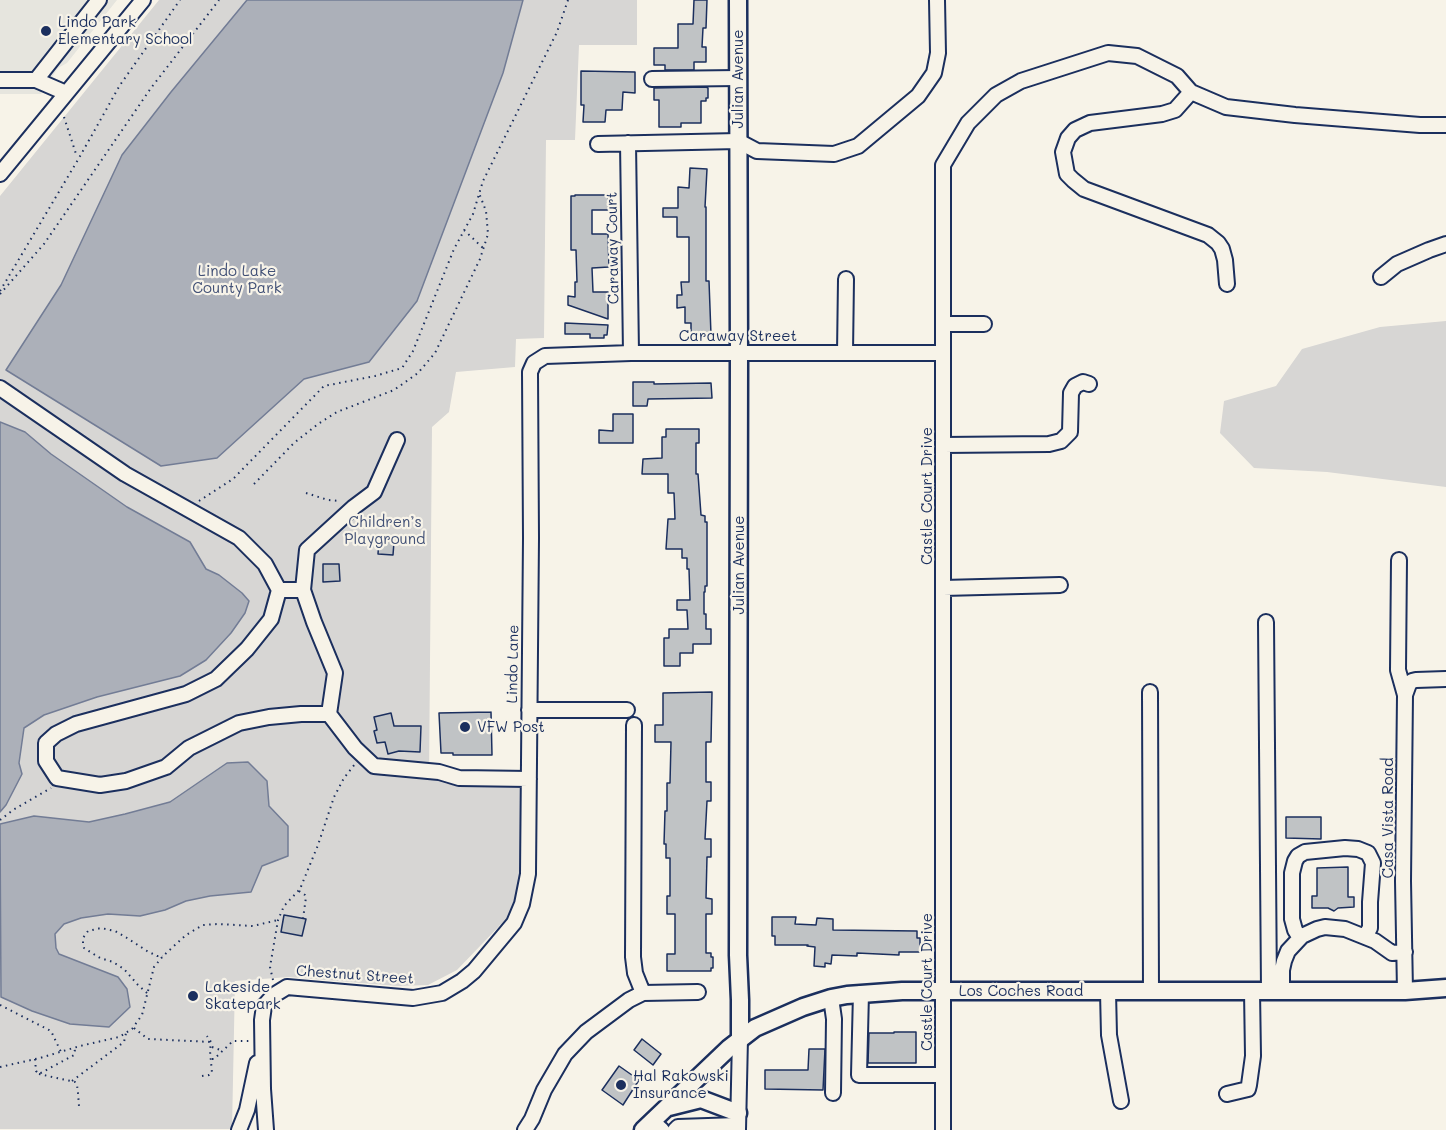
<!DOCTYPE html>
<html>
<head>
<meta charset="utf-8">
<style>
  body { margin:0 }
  canvas { display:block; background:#f7f3e8 }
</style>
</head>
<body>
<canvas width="1446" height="1130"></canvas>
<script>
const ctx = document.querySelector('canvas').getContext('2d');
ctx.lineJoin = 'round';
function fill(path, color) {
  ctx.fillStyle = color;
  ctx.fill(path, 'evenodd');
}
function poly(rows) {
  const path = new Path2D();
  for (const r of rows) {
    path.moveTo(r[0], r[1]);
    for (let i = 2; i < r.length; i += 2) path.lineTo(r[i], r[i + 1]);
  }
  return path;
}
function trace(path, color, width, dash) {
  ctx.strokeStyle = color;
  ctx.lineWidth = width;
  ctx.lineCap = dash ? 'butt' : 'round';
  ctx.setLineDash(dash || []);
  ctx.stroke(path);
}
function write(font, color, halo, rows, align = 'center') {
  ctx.font = font + ' Mali,sans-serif';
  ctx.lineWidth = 4.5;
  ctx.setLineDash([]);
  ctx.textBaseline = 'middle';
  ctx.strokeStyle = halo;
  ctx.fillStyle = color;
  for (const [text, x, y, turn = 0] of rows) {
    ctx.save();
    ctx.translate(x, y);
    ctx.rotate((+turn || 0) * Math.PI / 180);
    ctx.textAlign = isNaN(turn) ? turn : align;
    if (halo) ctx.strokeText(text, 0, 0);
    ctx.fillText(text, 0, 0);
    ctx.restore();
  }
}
fill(poly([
  [0,0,117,0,67,63,58,68,41,94,0,94]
]), '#e6e5de');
fill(poly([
  [159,0,637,0,637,45,579,45,575,140,546,140,544,338,516,339,515,367,456,372,449,412,432,427,429,778,447,784,520,785,521,868,518,896,506,919,457,970,428,985,398,986,289,977,235,981,232,1129,0,1129,0,196],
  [1446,321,1446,487,1327,472,1254,468,1220,433,1224,401,1276,386,1302,349,1380,327]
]), '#d7d6d4');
const water = poly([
  [247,0,523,0,503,73,417,301,369,362,304,379,217,458,161,466,6,370,61,285,122,155,171,92,247,0],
  [0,422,25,432,51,454,127,507,190,542,206,569,219,575,242,593,249,601,245,613,231,633,206,660,180,676,97,697,44,715,24,728,19,763,22,774,6,805,0,812,0,422],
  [248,762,267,781,269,806,288,826,288,856,262,866,251,892,210,896,186,901,165,910,140,916,108,914,81,918,64,924,55,934,56,948,59,954,118,977,127,989,130,1007,109,1027,70,1024,32,1011,1,997,0,824,34,816,89,822,125,814,170,802,227,763,248,762]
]);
fill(water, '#acb0b9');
trace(water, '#727c95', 1.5);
const building = poly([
  [694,0,707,0,706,28,703,28,702,47,706,47,706,62,694,62,694,70,665,70,665,65,654,65,654,48,678,48,678,24,693,24,694,0],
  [581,71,635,72,635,93,623,92,622,110,606,110,605,122,583,122,584,105,581,105,581,71],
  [706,87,708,88,708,98,706,98,706,101,701,101,701,123,681,123,681,127,659,127,659,100,654,100,654,88,706,87],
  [690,168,707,169,705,207,706,207,706,281,709,281,711,335,691,335,691,323,685,323,685,307,677,308,677,295,682,295,681,282,689,282,689,237,677,237,677,217,663,217,663,208,678,208,678,187,689,188,690,168],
  [575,195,608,195,608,210,592,210,592,234,608,234,609,267,592,268,593,292,608,292,608,319,568,305,568,296,575,297,575,282,577,282,576,250,571,250,571,196,575,196,575,195],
  [565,323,608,325,607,335,604,335,604,338,590,338,590,334,565,334,565,323],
  [633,382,654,382,654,384,711,383,712,398,648,399,647,406,633,406,633,382],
  [613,414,633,414,633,443,599,443,599,430,613,431,613,414],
  [666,429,699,429,699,443,696,443,696,474,698,474,701,515,705,516,705,522,707,522,707,586,705,586,705,592,704,592,704,614,706,614,706,629,711,629,711,644,693,644,693,653,680,653,680,666,664,666,664,638,669,638,669,629,688,629,687,610,677,610,677,600,690,600,689,569,687,569,687,558,682,558,682,549,666,549,668,519,675,519,674,493,668,493,668,474,642,474,643,459,662,458,662,437,666,437,666,429],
  [379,540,394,542,393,555,378,554,379,540],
  [323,564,339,564,340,581,323,582,323,564],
  [712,692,711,742,706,742,706,782,711,782,711,801,707,801,705,839,711,839,711,857,707,857,706,898,712,899,712,914,706,914,706,953,711,953,711,957,713,957,713,968,711,968,711,971,667,971,667,954,675,954,675,914,667,914,667,896,670,896,670,858,666,858,666,844,664,844,665,811,667,811,667,783,670,783,671,742,655,742,655,725,663,725,663,693,712,692],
  [491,712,492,755,453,755,453,753,441,753,439,713,491,712],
  [391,713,394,726,421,726,420,752,399,751,388,754,385,742,377,743,374,731,377,730,374,717,391,713],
  [1286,817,1321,817,1321,839,1286,838,1286,817],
  [1348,867,1348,897,1354,897,1354,907,1338,908,1334,911,1328,908,1312,908,1312,896,1317,896,1317,868,1348,867],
  [284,915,306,919,302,936,281,932,284,915],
  [772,917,796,917,795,924,816,925,817,918,833,919,833,930,917,931,917,938,920,938,920,952,899,952,899,955,857,953,857,956,832,955,831,964,825,963,825,967,814,966,815,947,807,946,808,945,775,945,775,936,772,936,772,917],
  [894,1032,916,1032,916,1063,868,1063,869,1033,894,1033,894,1032],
  [642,1039,661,1054,653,1065,634,1050,642,1039],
  [809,1049,825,1049,823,1090,765,1089,765,1070,808,1070,809,1049],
  [619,1066,639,1080,623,1105,602,1090,619,1066]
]);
fill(building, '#c0c3c5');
trace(building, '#1b2f5e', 1.5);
const minor = poly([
  [652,79,738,78],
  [0,80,36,80],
  [1191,92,1175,110,1162,114,1090,123,1075,130,1068,138,1063,152,1067,174,1073,180,1084,189,1208,235,1218,243,1222,249,1225,260,1227,284],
  [66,93,36,80,99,0],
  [628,143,631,353],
  [598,144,738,141,757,151,834,154,858,146,918,96,934,73,938,53,937,0],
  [0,174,143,0],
  [1381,277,1397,264,1429,250,1446,244],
  [943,324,984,324],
  [845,353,846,279],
  [0,388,125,474,239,538,265,564,279,590,303,590,314,622,335,673,329,714,355,748,374,766,439,772,459,778,529,779],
  [943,445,1049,444,1061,441,1070,432,1071,393,1075,386,1083,382,1089,384],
  [1399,560,1398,670,1405,695],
  [943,588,1060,585],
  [279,590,271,619,247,649,216,679,186,694,76,724,56,734,46,743,46,761,57,778,100,785,126,781,166,767,189,748,239,723,269,717,301,714,329,714],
  [303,590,307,550,354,507,374,492,397,440],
  [1266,622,1269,991],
  [1150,692,1151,992],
  [529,710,627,710],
  [634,725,633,957,635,973,643,993],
  [1300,938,1295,930,1292,919,1292,873,1295,861,1298,856,1305,852,1345,848,1358,849,1368,853,1373,863,1370,902,1370,928,1365,936],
  [1282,991,1282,970,1284,961,1288,951,1302,936,1317,929,1325,927,1345,929,1375,941,1392,953,1405,952],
  [1405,991,1403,881,1405,695,1409,684,1412,681,1416,680,1446,679],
  [1108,992,1109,1035,1121,1101],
  [861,993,859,1075,943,1075],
  [831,998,834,1019,833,1093],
  [1227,1094,1248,1089,1249,1085,1253,1056,1252,991],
  [652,1121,662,1130],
  [239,1130,247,1110,257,1063],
  [266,1130,263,1089,262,1020,264,1006,274,995,287,987,413,998,442,993,462,981,474,971,514,923,522,904,528,874,531,538,530,372,534,363,545,356,631,353,943,353],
  [525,1130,532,1119,544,1090,565,1054,586,1032,629,1000,643,993,698,992],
  [675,1130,678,1127,738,1125],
  [738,1130,740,1038],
  [943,1130,943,165,968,123,996,95,1021,81,1108,53,1137,56,1177,76,1191,92,1226,107,1295,115,1420,125,1446,125]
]);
const major = poly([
  [738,0,739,353,738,955,740,1000,740,1038],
  [669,1107,701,1099,738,1113],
  [643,1130,729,1048,755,1028,803,1007,831,998,847,995,902,991,1405,991,1446,988]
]);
trace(minor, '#1b2f5e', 18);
trace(major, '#1b2f5e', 21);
trace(poly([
  [64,117,77,157],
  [464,230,483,248],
  [0,291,79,158,120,85,180,0],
  [0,294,44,244,151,88,219,0],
  [254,484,294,443,318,424,337,412,394,390,418,373,435,353,480,259,488,234,486,211,479,193],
  [306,493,328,500,340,501],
  [199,501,233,479,324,386,375,376,402,368,413,351,454,249,473,214,483,181,557,32,568,0],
  [0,820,13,810,51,788],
  [299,891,305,895,306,897,303,919],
  [273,980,270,967,278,920,284,906,300,889,318,845,334,797,344,778,355,764],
  [147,993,138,985,124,969,113,962,100,958,84,948,83,945,83,938,88,931,101,928,115,931,127,938,147,951,157,956,163,956],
  [0,1005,51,1031,61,1052],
  [134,1028,148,1039,211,1042],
  [212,1047,223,1051],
  [35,1059,36,1071,39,1074,74,1055,75,1051,73,1048],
  [212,1059,214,1059,233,1041,250,1041],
  [0,1067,40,1058,80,1046,119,1037,132,1029,142,1015,154,967,163,956,186,935,203,925,218,924,253,926,278,920],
  [39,1074,75,1082,77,1085,78,1093,79,1106],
  [202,1076,209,1075,212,1073,210,1051,211,1042,207,1036],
  [72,1081,124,1042,126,1033]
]), '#1b2f5e', 2, [1.5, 4.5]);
trace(minor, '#f7f3e8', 14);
trace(major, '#f7f3e8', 16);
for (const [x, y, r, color] of [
  [46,31,6,"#1b2f5e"],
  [465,727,6,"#1b2f5e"],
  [193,996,6,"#1b2f5e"],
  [621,1085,6,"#1b2f5e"]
]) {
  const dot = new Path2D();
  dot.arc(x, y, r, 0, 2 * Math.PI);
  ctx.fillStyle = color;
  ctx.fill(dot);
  trace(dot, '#f7f3e8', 2);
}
write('15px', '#1b2f5e', '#f7f3e8', [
  ["Lindo Park",58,22],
  ["Elementary School",58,39],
  ["VFW Post",477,727],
  ["Lakeside",205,987],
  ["Skatepark",205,1004],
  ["Hal Rakowski",633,1076],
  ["Insurance",633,1093]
], 'left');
write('15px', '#1b2f5e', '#f7f3e8', [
  ["Julian Avenue",738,79,-90],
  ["Caraway Court",613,248,-91],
  ["Caraway Street",738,336],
  ["Castle Court Drive",927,496,-90],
  ["Julian Avenue",739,565,-90],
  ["Lindo Lane",513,664,-89],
  ["Casa Vista Road",1388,818,-90],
  ["Chestnut Street",355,975,4],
  ["Castle Court Drive",927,982,-90],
  ["Los Coches Road",1021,991]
]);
write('15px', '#415076', '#f7f3e8', [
  ["Lindo Lake",237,271],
  ["County Park",237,288],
  ["Children’s",385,522],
  ["Playground",385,539]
]);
</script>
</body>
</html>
